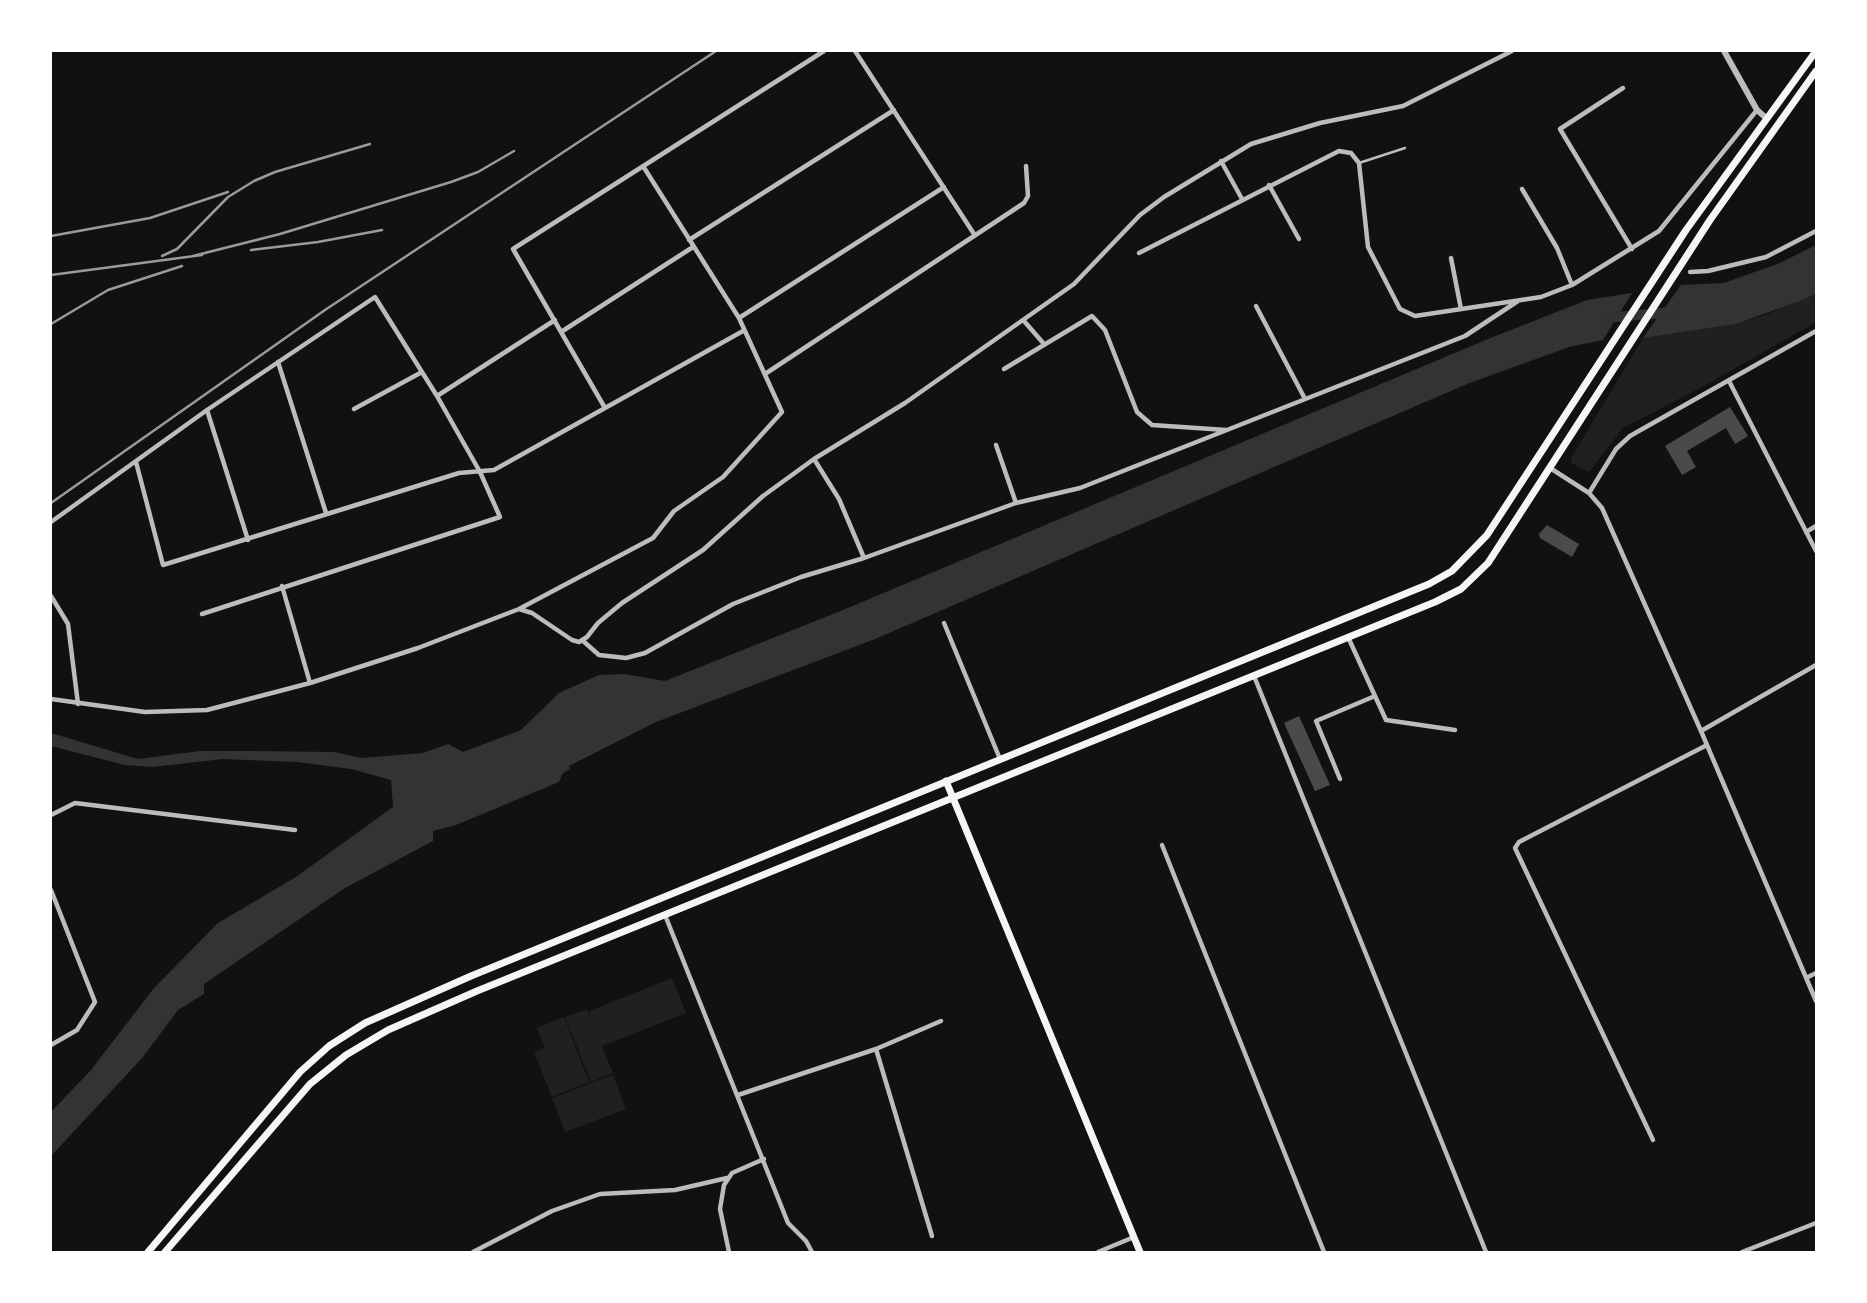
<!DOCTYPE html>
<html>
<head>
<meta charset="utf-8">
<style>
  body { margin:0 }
  #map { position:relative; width:1867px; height:1303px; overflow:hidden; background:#111; font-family:"Exo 2",sans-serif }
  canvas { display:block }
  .frame { position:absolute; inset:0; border:52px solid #fff; pointer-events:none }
</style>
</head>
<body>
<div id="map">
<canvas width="1867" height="1303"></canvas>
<div class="frame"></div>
</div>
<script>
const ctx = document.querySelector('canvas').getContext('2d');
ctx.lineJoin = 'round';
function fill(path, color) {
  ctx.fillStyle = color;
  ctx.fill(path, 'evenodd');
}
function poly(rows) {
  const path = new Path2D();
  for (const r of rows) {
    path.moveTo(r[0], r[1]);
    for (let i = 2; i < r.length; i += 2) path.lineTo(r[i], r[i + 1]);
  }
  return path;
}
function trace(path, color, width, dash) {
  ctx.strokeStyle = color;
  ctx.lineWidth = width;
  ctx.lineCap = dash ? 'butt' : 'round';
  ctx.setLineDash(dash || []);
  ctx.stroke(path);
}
fill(poly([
  [1816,293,1816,322,1704,386,1623,428,1589,472,1571,463,1571,458,1643,338,1736,324,1765,315],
  [672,978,686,1013,602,1046,613,1073,591,1082,565,1017,587,1009,592,1020,589,1011],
  [564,1017,589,1082,552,1097,534,1052,545,1048,537,1028],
  [613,1075,626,1109,565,1132,552,1098]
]), '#202020');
fill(poly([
  [1816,245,1816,293,1805,299,1736,324,1643,338,1681,285,1724,283,1780,263],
  [1632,293,1603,340,1569,347,1467,384,875,639,656,722,569,766,570,769,562,774,559,782,456,825,433,831,433,841,345,888,204,984,204,994,178,1010,143,1057,51,1156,51,1112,91,1070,154,988,218,923,296,877,393,807,391,780,351,769,297,762,223,759,152,767,125,765,51,746,51,733,138,759,200,751,253,751,335,752,361,758,423,753,448,744,463,752,521,730,559,693,599,675,624,674,665,681,843,610,1488,339,1587,300]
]), '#333');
trace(poly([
  [1605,318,1673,312]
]), '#333', 10);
fill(poly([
  [1730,407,1748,436,1735,444,1726,428,1687,451,1696,467,1682,475,1665,446],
  [1547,525,1579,544,1572,557,1540,538,1539,534],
  [1299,716,1330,785,1315,791,1284,723]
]), '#4a4a4a');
trace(poly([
  [1359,163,1405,148]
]), '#bcbcbc', 2.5);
trace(poly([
  [855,51,974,234],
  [1623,88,1560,129,1632,249],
  [1221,161,1242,199],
  [1269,185,1299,239],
  [1522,189,1557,248,1572,285],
  [689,240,894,110],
  [1139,253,1339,151,1351,153,1359,163,1368,247,1400,309,1415,316,1541,297,1572,285,1659,231,1757,110],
  [1451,258,1461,309],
  [1690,272,1708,271,1766,257,1816,231],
  [1256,306,1304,397],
  [739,318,944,187],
  [1024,321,1044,344],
  [561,332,693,247],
  [278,362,326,513],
  [1004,369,1092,316,1105,330,1137,412,1152,425,1226,430],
  [765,374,1024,203,1028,196,1026,166],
  [1729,381,1816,551],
  [437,396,555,320],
  [605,408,513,249,824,51],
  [354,409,422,372],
  [207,410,248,540],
  [996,445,1016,503],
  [814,459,839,499,864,558],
  [136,462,163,565,459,473,494,470,743,331],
  [1550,468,1589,493,1602,508,1701,731,1816,1001],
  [1589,493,1616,449,1630,436,1816,331],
  [51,522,207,410,375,297,437,396,480,472,500,517,202,614],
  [1806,532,1816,526],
  [282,586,310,683],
  [51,596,68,624,78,704],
  [519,609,532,613,572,640,579,642,587,637,598,623,622,603,703,550,763,496,814,459,905,403,1074,284,1140,215,1164,197,1251,144,1320,123,1403,106,1512,51],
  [944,623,1000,759],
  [1348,637,1386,720,1455,730],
  [582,640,599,655,626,658,645,653,733,604,801,577,864,558,1016,503,1080,488,1465,336,1518,301],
  [1254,676,1486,1252],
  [51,699,145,712,207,710,310,683,418,648,519,609,653,538,674,511,723,477,782,412,739,318,643,166],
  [1701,731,1816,665],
  [1340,779,1316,721,1375,696],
  [51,815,75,803,295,830],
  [1162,845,1324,1252],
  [51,890,95,1002,77,1030,51,1045],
  [665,915,788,1223,806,1241,812,1252],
  [1806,978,1816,973],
  [876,1049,932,1236],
  [738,1095,876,1049,941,1021],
  [1653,1140,1515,848,1519,842,1707,745],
  [473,1252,552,1211,600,1194,675,1190,727,1178],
  [729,1252,720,1209,724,1185,732,1173,764,1159],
  [1098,1252,1134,1237],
  [1742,1252,1816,1223]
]), '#bcbcbc', 4.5);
trace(poly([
  [1724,51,1757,110,1765,117]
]), '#bcbcbc', 6);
trace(poly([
  [946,781,1140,1252],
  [148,1252,300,1072,329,1046,365,1023,471,976,1429,584,1452,571,1487,535,1686,230,1816,51],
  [165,1252,310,1084,346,1055,388,1030,477,991,1435,602,1461,589,1488,563,1710,220,1816,71]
]), '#f5f5f5', 7);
trace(poly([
  [51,236,150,218,228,192],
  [251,250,318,242,382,230],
  [162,256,177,249,228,197,254,181,275,172,370,144],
  [193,256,280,234,451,182,478,172,514,151],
  [51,275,202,255],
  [51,324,108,290,182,266],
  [51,503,325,310,716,51]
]), '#9a9a9a', 2.5);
</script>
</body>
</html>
